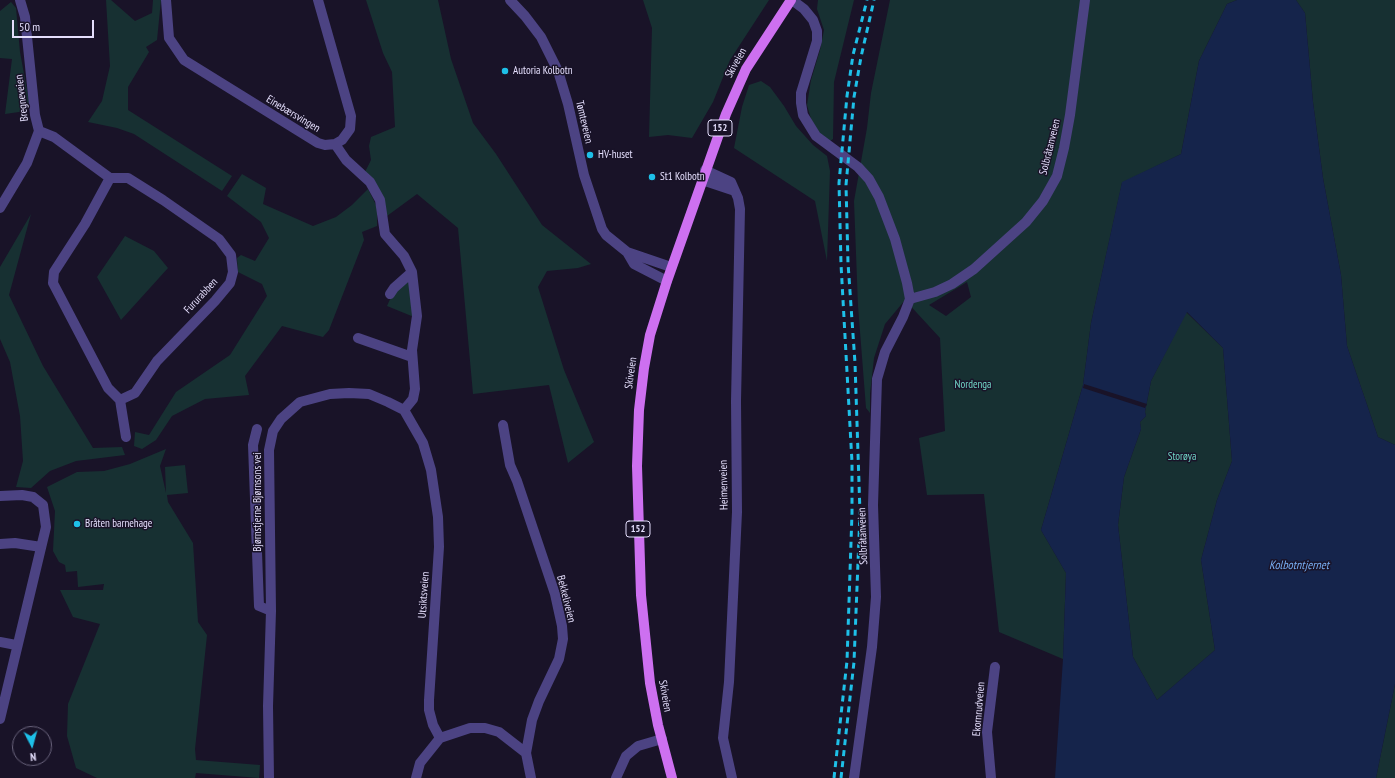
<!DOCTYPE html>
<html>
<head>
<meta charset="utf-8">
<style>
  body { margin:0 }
  #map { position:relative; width:1395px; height:778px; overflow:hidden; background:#191328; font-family:"PT Sans Narrow",sans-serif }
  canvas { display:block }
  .north { position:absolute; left:12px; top:726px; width:40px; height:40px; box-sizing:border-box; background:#191328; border:1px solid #6a647d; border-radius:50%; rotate:174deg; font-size:11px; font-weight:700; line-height:16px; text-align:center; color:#e4defc }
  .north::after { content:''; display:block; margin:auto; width:14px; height:18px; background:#1ec0e8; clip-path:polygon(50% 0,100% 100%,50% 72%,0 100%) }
  .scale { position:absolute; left:12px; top:20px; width:82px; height:18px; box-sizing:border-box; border:2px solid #e4defc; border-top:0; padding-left:5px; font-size:12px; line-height:14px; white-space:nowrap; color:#e4defc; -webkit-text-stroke:3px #191328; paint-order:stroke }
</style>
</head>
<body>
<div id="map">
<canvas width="1395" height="778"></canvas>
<div class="north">N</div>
<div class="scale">50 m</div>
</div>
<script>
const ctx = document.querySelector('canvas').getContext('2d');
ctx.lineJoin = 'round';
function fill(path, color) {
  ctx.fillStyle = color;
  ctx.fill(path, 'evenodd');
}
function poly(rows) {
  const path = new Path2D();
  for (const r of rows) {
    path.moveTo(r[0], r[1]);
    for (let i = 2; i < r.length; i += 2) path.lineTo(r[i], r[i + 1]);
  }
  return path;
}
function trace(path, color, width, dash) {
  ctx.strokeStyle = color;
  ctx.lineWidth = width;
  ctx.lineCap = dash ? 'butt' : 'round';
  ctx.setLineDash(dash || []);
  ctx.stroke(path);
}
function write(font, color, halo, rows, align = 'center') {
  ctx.font = font + ' "PT Sans Narrow",sans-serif';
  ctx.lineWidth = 3;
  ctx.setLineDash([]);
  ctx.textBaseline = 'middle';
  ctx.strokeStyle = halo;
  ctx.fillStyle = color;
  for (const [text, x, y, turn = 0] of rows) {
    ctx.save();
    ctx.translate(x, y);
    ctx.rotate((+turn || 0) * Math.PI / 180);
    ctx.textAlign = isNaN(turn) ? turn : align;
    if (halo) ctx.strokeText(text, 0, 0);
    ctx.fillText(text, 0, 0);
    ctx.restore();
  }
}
fill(poly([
  [106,0,111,0,135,21,152,13,153,0,161,0,157,40,146,47,149,52,128,87,128,110,232,176,222,191,134,134,117,128,88,122,102,101,110,66],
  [366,0,438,0,451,59,473,123,496,154,542,225,591,264,578,268,547,271,538,287,564,370,594,442,568,463,549,385,473,394,458,228,417,194,387,216,365,172,371,160,369,146,371,137,395,127,392,72,383,53],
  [643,0,769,0,730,60,713,102,692,138,668,135,649,137,652,28],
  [818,0,854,0,834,82,833,139,830,141,820,134,811,119,807,105,811,80,820,50,824,30,817,9],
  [890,0,1237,0,1227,4,1199,61,1181,154,1122,183,1091,323,1083,385,1041,530,1066,573,1063,659,999,632,984,494,927,495,919,438,945,431,940,338,905,300,885,324,874,358,870,394,870,413,866,408,858,306,854,201,867,128,871,93],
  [967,282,971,297,946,316,929,305],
  [1296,0,1395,0,1395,445,1378,437,1347,346,1341,275,1323,178,1313,102,1305,13],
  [11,2,16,8,20,52,29,101,26,111,5,114,12,59,0,58,0,11],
  [761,81,770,87,784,106,796,126,813,145,827,156,830,171,827,261,815,201,734,148,742,107,749,85],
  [242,174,266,188,263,204,313,226,336,217,352,205,368,189,377,207,377,226,362,232,364,240,329,330,323,337,282,326,245,376,249,395,205,399,172,416,156,440,142,449,134,446,135,432,149,435,176,392,230,355,267,296,262,284,238,272,237,258,241,255,255,261,269,238,261,222,227,196],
  [31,214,9,295,43,366,93,448,122,447,125,455,76,461,50,471,31,488,16,487,23,461,20,416,10,362,0,339,0,267],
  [125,236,154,251,168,268,121,320,97,277],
  [410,278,414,317,387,306,391,297],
  [1186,312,1223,348,1232,461,1217,500,1201,560,1215,650,1157,700,1133,657,1118,525,1124,477,1141,429,1140,422,1146,416,1145,412,1151,381],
  [166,449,160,466,166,493,165,467,185,465,188,493,167,495,168,502,193,543,198,622,207,635,195,749,196,760,260,765,259,778,196,773,195,778,97,778,76,768,67,736,68,704,100,624,73,617,60,590,103,590,104,584,78,587,77,571,66,572,65,565,59,562,53,551,55,511,47,487,77,472,104,471,130,464],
  [1395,684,1395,778,1376,778]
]), '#173032');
fill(poly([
  [1237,0,1296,0,1305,13,1313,102,1323,178,1341,275,1347,346,1378,437,1395,445,1395,684,1376,778,1055,778,1063,659,1066,573,1041,530,1083,385,1091,323,1122,182,1181,154,1199,61,1227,4],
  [1187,312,1223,348,1232,461,1217,500,1201,560,1215,650,1157,700,1133,657,1118,525,1124,477,1141,429,1140,422,1146,416,1145,412,1151,381]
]), '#15244b');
fill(poly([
  [1084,384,1147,404,1145,408,1083,388]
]), '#191328');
trace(poly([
  [166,0,169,38,184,60,318,143,325,145,335,144,342,140,350,129,351,116,318,0],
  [510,0,525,16,541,37,558,71,568,104,584,175,602,229,606,235,627,252,671,267],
  [792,0,804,9,813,20,817,31,817,41,801,93,801,103,803,115,816,136,858,167,869,179,879,197,895,239,907,283,910,299,903,317,885,352,877,379,873,505,876,597,872,647,854,778],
  [39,131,54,137,110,178,128,178,163,200,219,239,231,255,233,272,230,283,215,301,157,361,135,393,120,400,108,388,53,283,54,272,85,224,110,178],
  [335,144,346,160,370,182,380,200,385,234,404,256,412,272,417,316,412,350,415,389,413,399,404,410],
  [705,170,731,182,738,198,740,209,736,401,737,512,729,682,723,738,732,778],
  [702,180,735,191],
  [0,208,27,163,39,131,35,115,25,17,20,0],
  [627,252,634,264,667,281],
  [390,294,394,288,412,272],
  [910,299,935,292,952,284,974,269,1026,222,1043,201,1057,176,1064,148,1070,115,1085,0],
  [358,338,412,357],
  [120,400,126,437],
  [503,425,510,465,517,481,555,594,562,626,563,639,559,659,539,701,532,720,526,753,531,778],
  [257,429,253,445,259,606,271,611],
  [0,496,22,495,33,497,43,505,46,527,0,719],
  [0,544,15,543,41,547],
  [0,642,16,645],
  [269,778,268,706,271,611,269,450,273,431,281,419,300,402,330,394,349,393,369,394,388,402,404,410,423,443,431,470,438,517,439,547,429,700,429,710,433,725,440,738],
  [416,778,420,763,440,738,470,728,485,728,499,732,526,753],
  [616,778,626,756,638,746,662,739],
  [991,778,987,732,995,667]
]), '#4c4383', 10);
trace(poly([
  [672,778,658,725,650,683,641,595,637,466,639,410,644,368,650,335,667,281,726,114,746,69,791,0]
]), '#cd70f0', 10);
trace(poly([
  [834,778,847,661,852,513,852,462,841,264,839,183,847,96,853,55,867,0],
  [841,778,854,662,860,513,855,363,848,263,846,185,854,97,861,57,874,0]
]), '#1ec0e8', 3, [6, 5]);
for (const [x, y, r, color] of [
  [505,71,4,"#1ec0e8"],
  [590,155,4,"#1ec0e8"],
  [652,177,4,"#1ec0e8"],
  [77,524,4,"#1ec0e8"]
]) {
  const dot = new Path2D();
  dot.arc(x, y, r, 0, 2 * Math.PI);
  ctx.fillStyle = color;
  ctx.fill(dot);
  trace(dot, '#191328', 1.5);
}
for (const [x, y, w] of [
  [720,128,24],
  [638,529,24]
]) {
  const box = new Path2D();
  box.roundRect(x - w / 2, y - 8, w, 16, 3);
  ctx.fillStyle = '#191328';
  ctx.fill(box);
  trace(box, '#e4defc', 1);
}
write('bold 10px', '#e4defc', null, [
  ["152",720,128],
  ["152",638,529]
]);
write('11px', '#e4defc', '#191328', [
  ["Skiveien",736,63,-61],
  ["Bregneveien",22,98,-97],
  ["Einebærsvingen",293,114,31],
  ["Tømteveien",584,122,77],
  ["Solbråtanveien",1050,147,-76],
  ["Fururabben",201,296,-47],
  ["Skiveien",631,373,-82],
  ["Heimenveien",724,485,-91],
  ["Bjørnstjerne Bjørnsons vei",258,502,-90],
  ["Solbråtanveien",863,536,-92],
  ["Utsiktsveien",424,595,-86],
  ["Bekkeliveien",566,599,76],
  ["Skiveien",665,696,80],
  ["Ekornrudveien",979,709,-85]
]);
write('11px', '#e4defc', '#191328', [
  ["Autoria Kolbotn",513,71],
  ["HV-huset",598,155],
  ["St1 Kolbotn",660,177],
  ["Bråten barnehage",85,524]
], 'left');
write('11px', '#70d6c6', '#191328', [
  ["Nordenga",973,385],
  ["Storøya",1182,457]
]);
write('italic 12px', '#77acf1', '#191328', [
  ["Kolbotntjernet",1299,566]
]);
</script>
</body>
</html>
